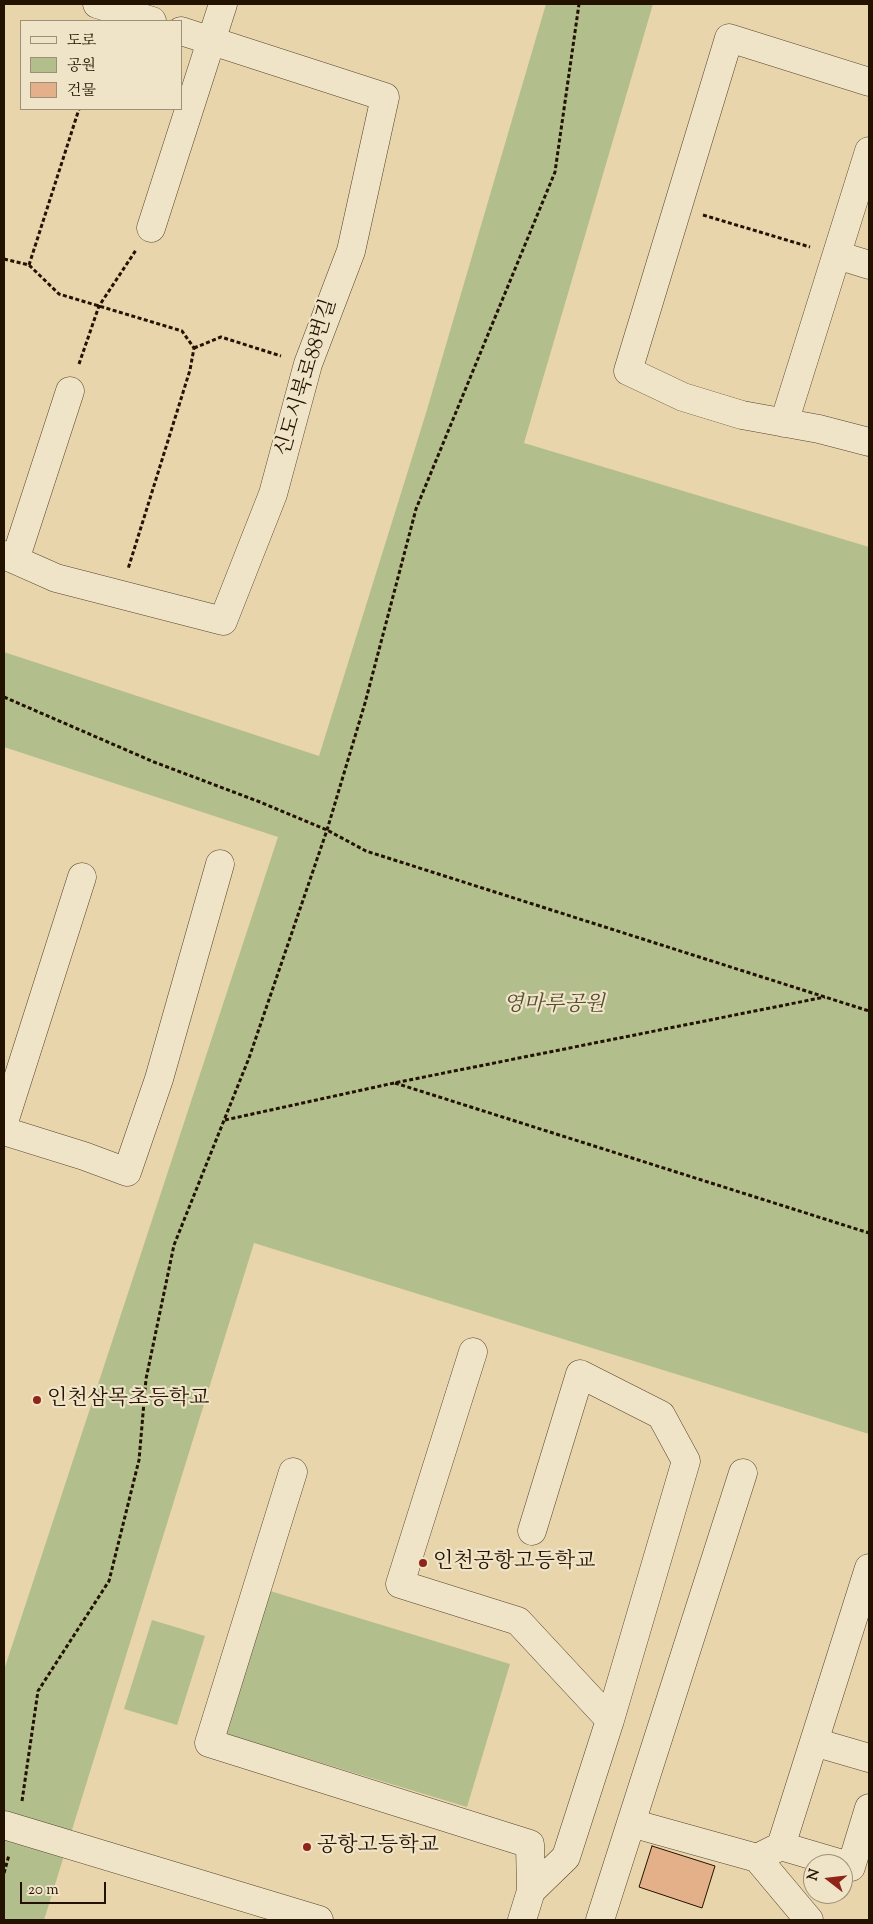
<!DOCTYPE html>
<html>
<head>
<meta charset="utf-8">
<style>
  body { margin:0 }
  #map { position:relative; width:873px; height:1924px; overflow:hidden; background:#e8d5ab; font-family:"Sorts Mill Goudy","Noto Serif KR",serif }
  canvas { display:block }
  .frame { position:absolute; inset:0; border:5px solid #241200; pointer-events:none }
  .legend { position:absolute; left:20px; top:20px; width:162px; height:90px; box-sizing:border-box; background:#f0e4c8; border:1px solid #9e9078; margin:0; padding:6px 9px; list-style:none; font-size:15px; color:#241200 }
  .legend li { display:flex; align-items:center; gap:10px; height:25px }
  .legend b { width:25px; border:1px solid #9e9078 }
  .north { position:absolute; left:803px; top:1854px; width:50px; height:50px; box-sizing:border-box; background:#f0e4c8; border:1px solid #9e9078; border-radius:50%; rotate:286deg; font-size:14px; font-weight:700; line-height:20px; text-align:center; color:#241200 }
  .north::after { content:''; display:block; margin:auto; width:18px; height:22px; background:#8f2418; clip-path:polygon(50% 0,100% 100%,50% 72%,0 100%) }
  .scale { position:absolute; left:20px; top:1882px; width:86px; height:22px; box-sizing:border-box; border:2px solid #241200; border-top:0; padding-left:6px; font-size:15px; line-height:18px; white-space:nowrap; color:#241200; -webkit-text-stroke:4px #f0e4c8; paint-order:stroke }
</style>
</head>
<body>
<div id="map">
<canvas width="873" height="1924"></canvas>
<div class="frame"></div>
<ul class="legend">
<li><b style="height:6px;background:#f0e4c8"></b>도로</li>
<li><b style="height:14px;background:#b2be8c"></b>공원</li>
<li><b style="height:14px;background:#e4b08a"></b>건물</li>
</ul>
<div class="north">N</div>
<div class="scale">20 m</div>
</div>
<script>
const ctx = document.querySelector('canvas').getContext('2d');
ctx.lineJoin = 'round';
function fill(path, color) {
  ctx.fillStyle = color;
  ctx.fill(path, 'evenodd');
}
function poly(rows) {
  const path = new Path2D();
  for (const r of rows) {
    path.moveTo(r[0], r[1]);
    for (let i = 2; i < r.length; i += 2) path.lineTo(r[i], r[i + 1]);
  }
  return path;
}
function trace(path, color, width, dash) {
  ctx.strokeStyle = color;
  ctx.lineWidth = width;
  ctx.lineCap = dash ? 'butt' : 'round';
  ctx.setLineDash(dash || []);
  ctx.stroke(path);
}
function write(font, color, halo, rows, align = 'center') {
  ctx.font = font + ' "Sorts Mill Goudy","Noto Serif KR",serif';
  ctx.lineWidth = 4.5;
  ctx.setLineDash([]);
  ctx.textBaseline = 'middle';
  ctx.strokeStyle = halo;
  ctx.fillStyle = color;
  for (const [text, x, y, turn = 0] of rows) {
    ctx.save();
    ctx.translate(x, y);
    ctx.rotate((+turn || 0) * Math.PI / 180);
    ctx.textAlign = isNaN(turn) ? turn : align;
    if (halo) ctx.strokeText(text, 0, 0);
    ctx.fillText(text, 0, 0);
    ctx.restore();
  }
}
fill(poly([
  [546,4,653,4,524,443,869,547,869,1434,254,1243,44,1920,4,1920,4,1670,278,837,4,747,4,652,319,756,426,413],
  [270,1591,510,1664,467,1807,226,1734],
  [152,1620,205,1636,177,1725,124,1709]
]), '#b2be8c');
const building = poly([
  [652,1846,715,1866,702,1908,639,1887,652,1846]
]);
fill(building, '#e4b08a');
trace(building, '#241200', 1);
const minor = poly([
  [97,4,152,21],
  [869,82,729,38,628,371,683,397,742,415,819,429,869,442],
  [151,228,223,4],
  [837,255,869,265],
  [784,423,869,151],
  [4,555,56,578,223,621,273,494,308,364,351,251,385,97,181,31],
  [15,560,70,391],
  [4,1122,82,877],
  [4,1131,84,1156,127,1172,159,1079,220,864],
  [473,1352,400,1584,518,1621,610,1720,566,1857,531,1891,522,1920],
  [293,1472,209,1743,530,1844,531,1891],
  [532,1531,580,1374,661,1415,686,1461,610,1720],
  [814,1742,869,1758],
  [631,1823,757,1858,781,1846,869,1568],
  [4,1825,319,1920],
  [781,1846,842,1864],
  [757,1858,809,1920],
  [843,1864,851,1867,869,1808],
  [600,1920,743,1473]
]);
trace(minor, '#55432b', 29);
trace(poly([
  [703,215,810,247],
  [4,259,29,265,59,294,182,331,194,348,190,370,128,569],
  [29,265,79,109],
  [194,348,221,337,281,356],
  [79,364,99,306,136,250],
  [4,697,154,762,260,802,327,830,366,851,869,1011],
  [395,1083,869,1233],
  [225,1120,394,1083,825,997],
  [22,1801,38,1691,109,1581,139,1460,146,1379,174,1245,249,1058,327,830,365,703,416,509,555,172,579,4],
  [4,1873,9,1855]
]), '#241200', 3, [4, 2.5]);
trace(minor, '#f0e4c8', 28);
for (const [x, y, r, color] of [
  [37,1400,5,"#8f2418"],
  [423,1563,5,"#8f2418"],
  [307,1847,5,"#8f2418"]
]) {
  const dot = new Path2D();
  dot.arc(x, y, r, 0, 2 * Math.PI);
  ctx.fillStyle = color;
  ctx.fill(dot);
  trace(dot, '#f0e4c8', 2);
}
write('21px', '#241200', '#f0e4c8', [
  ["신도시북로88번길",308,378,-73]
]);
write('italic 21px', '#564e31', '#f0e4c8', [
  ["영마루공원",554,1006]
]);
write('21px', '#241200', '#f0e4c8', [
  ["인천삼목초등학교",47,1400],
  ["인천공항고등학교",433,1563],
  ["공항고등학교",317,1847]
], 'left');
</script>
</body>
</html>
